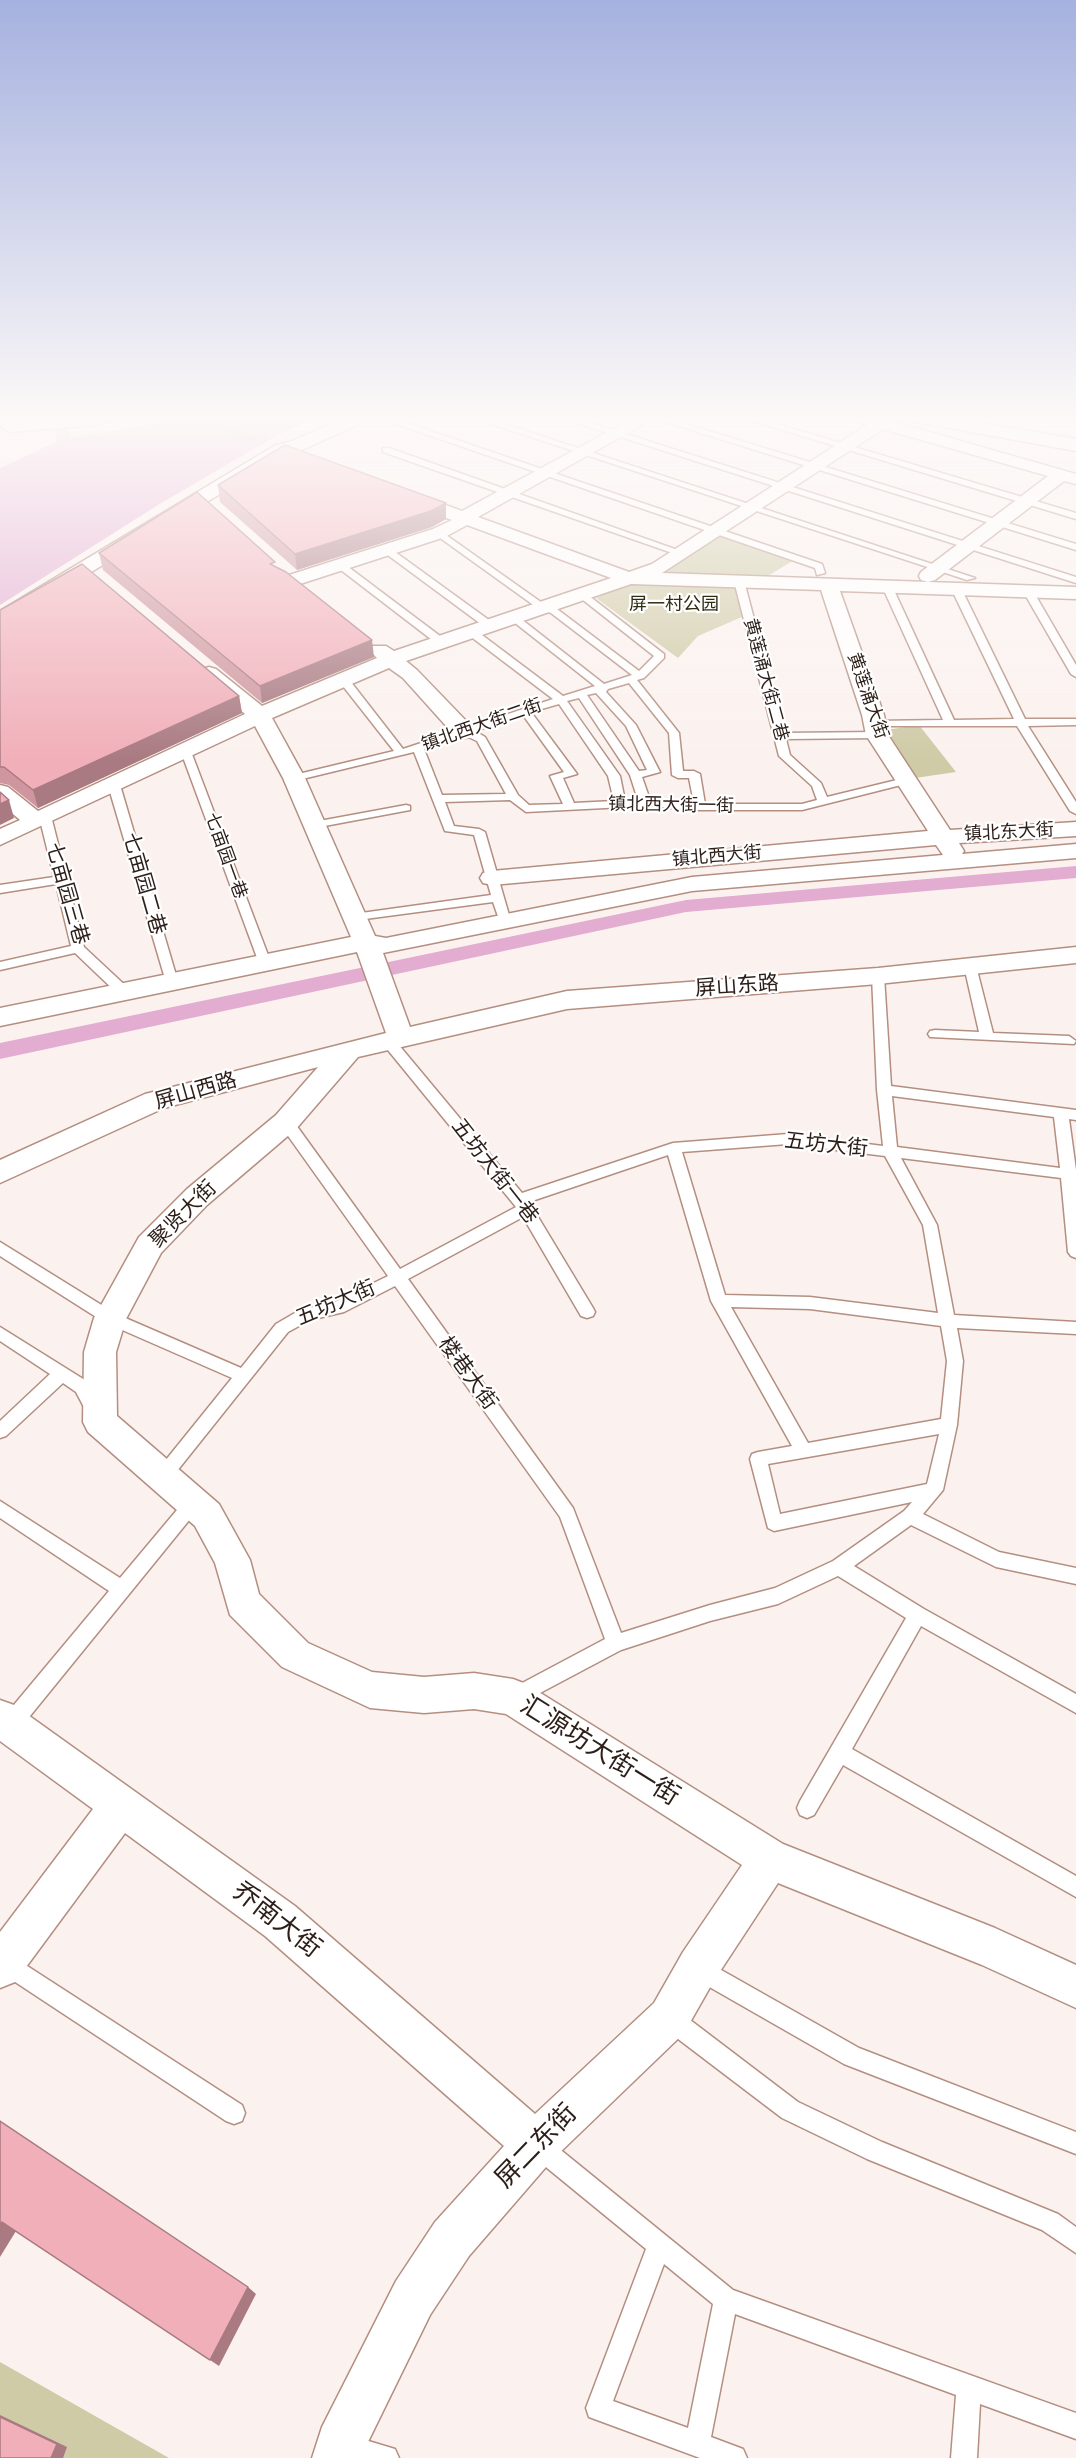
<!DOCTYPE html>
<html>
<head>
<meta charset="utf-8">
<style>
  body { margin:0 }
  canvas { display:block; background:#fbf2ef }
</style>
</head>
<body>
<canvas width="1076" height="2458"></canvas>
<script>
const ctx = document.querySelector('canvas').getContext('2d');
ctx.lineJoin = 'round';
function fill(path, color) {
  ctx.fillStyle = color;
  ctx.fill(path, 'evenodd');
}
function poly(rows) {
  const path = new Path2D();
  for (const r of rows) {
    path.moveTo(r[0], r[1]);
    for (let i = 2; i < r.length; i += 2) path.lineTo(r[i], r[i + 1]);
  }
  return path;
}
function trace(path, color, width, dash) {
  ctx.strokeStyle = color;
  ctx.lineWidth = width;
  ctx.lineCap = dash ? 'butt' : 'round';
  ctx.setLineDash(dash || []);
  ctx.stroke(path);
}
function write(font, color, halo, rows, align = 'center') {
  ctx.font = font + ' Roboto,"Noto Sans SC",sans-serif';
  ctx.lineWidth = 4.5;
  ctx.setLineDash([]);
  ctx.textBaseline = 'middle';
  ctx.strokeStyle = halo;
  ctx.fillStyle = color;
  for (const [text, x, y, turn = 0] of rows) {
    ctx.save();
    ctx.translate(x, y);
    ctx.rotate((+turn || 0) * Math.PI / 180);
    ctx.textAlign = isNaN(turn) ? turn : align;
    if (halo) ctx.strokeText(text, 0, 0);
    ctx.fillText(text, 0, 0);
    ctx.restore();
  }
}
fill(poly([
  [718,536,794,560,740,593,744,616,698,636,678,658,596,598,694,552],
  [919,725,956,772,915,778,879,731],
  [0,2362,169,2458,0,2458]
]), '#cfcba7');
fill(poly([
  [170,415,320,415,276,436,158,505,0,605,0,468,63,439,153,424]
]), '#e2add1');
fill(poly([
  [54,415,68,415,70,439,90,465,88,468,78,468,56,439,54,415],
  [1076,866,1076,878,686,912,0,1059,0,1043,686,900,1076,866]
]), '#e2add1');
const service = poly([
  [370,415,383,415,822,564,825,573,817,575,815,568,370,415],
  [464,415,477,415,975,578,967,580,464,415],
  [552,415,566,415,1076,577,1076,583,552,415],
  [643,415,657,415,1076,544,1076,550,643,415],
  [733,415,747,415,1076,513,1076,519,733,415],
  [383,448,389,448,686,553,678,555,383,452,383,448],
  [439,530,545,605,557,609,639,671,654,656,578,596,578,592,584,592,664,654,664,658,644,678,637,680,679,733,683,771,694,771,700,774,705,804,802,804,817,800,812,786,779,756,734,581,739,578,744,581,784,733,877,732,882,735,877,738,786,739,790,755,821,783,827,797,905,778,911,781,909,783,802,810,700,810,645,806,526,812,510,800,445,802,454,826,479,829,485,832,511,922,509,925,501,925,493,902,350,921,348,918,354,914,491,895,474,835,445,831,414,752,294,781,290,780,290,776,394,751,339,681,339,677,347,677,403,749,553,699,466,633,466,629,474,629,563,696,595,686,510,619,510,615,516,615,604,684,632,675,551,613,539,609,436,535,434,533,439,530],
  [629,683,669,733,672,775,678,778,689,778,694,803,650,800,642,777,660,772,636,725,606,692,608,689,629,683],
  [596,693,626,726,647,770,639,771,587,695,596,693],
  [579,698,630,775,638,800,625,801,620,776,567,701,579,698],
  [559,704,608,776,614,801,574,803,563,778,577,774,531,712,559,704],
  [523,715,564,772,550,776,563,804,529,805,518,795,485,737,475,731,523,715],
  [464,735,477,741,506,794,442,795,424,749,464,735],
  [385,549,391,549,493,623,493,627,485,627,385,553,385,549],
  [337,563,343,563,444,639,444,643,436,643,337,567,337,563],
  [887,583,892,586,954,720,1014,719,951,588,956,585,961,588,1025,719,1076,719,1076,725,1028,726,1076,802,1076,814,1070,811,1017,726,871,726,871,722,875,721,943,720,882,586,887,583],
  [1028,588,1033,591,1076,665,1076,677,1071,674,1023,591,1028,588],
  [185,746,190,749,271,963,270,966,265,967,259,963,180,749,185,746],
  [114,782,120,785,178,982,177,985,167,985,166,982,108,785,114,782],
  [406,805,410,806,410,810,314,828,308,825,314,822,406,805],
  [45,813,51,816,84,947,128,988,129,991,128,994,118,994,75,953,0,970,0,962,71,946,56,884,0,893,0,885,54,877,39,816,45,813],
  [970,962,976,966,993,1033,1069,1036,1076,1041,1074,1044,930,1037,928,1034,930,1031,935,1030,979,1032,964,966,970,962],
  [878,972,884,976,891,1086,1076,1110,1076,1120,1069,1119,1076,1170,1076,1258,1071,1256,1068,1252,1061,1178,901,1158,937,1225,954,1315,1076,1322,1076,1334,957,1328,963,1361,957,1425,943,1490,923,1514,999,1552,1076,1568,1076,1584,996,1567,911,1525,854,1566,924,1609,1076,1694,1076,1713,921,1626,852,1749,1076,1876,1076,1897,843,1765,814,1815,807,1818,800,1815,797,1808,800,1801,906,1618,838,1576,778,1604,710,1621,621,1650,523,1702,516,1705,509,1702,507,1696,509,1690,605,1639,560,1517,395,1286,344,1312,310,1320,288,1332,169,1481,163,1483,157,1481,154,1476,157,1471,232,1378,104,1322,0,1256,0,1242,116,1314,241,1368,276,1324,300,1310,335,1302,388,1276,281,1126,279,1122,281,1118,291,1118,400,1269,516,1207,383,1044,381,1041,383,1038,393,1038,522,1193,673,1143,788,1134,883,1146,877,1090,872,976,878,972],
  [892,1096,1054,1117,1060,1168,897,1147,892,1096],
  [788,1144,885,1156,923,1225,938,1313,810,1297,725,1295,682,1152,788,1144],
  [668,1155,711,1301,792,1446,758,1452,752,1454,750,1459,768,1528,774,1531,912,1502,904,1511,833,1561,775,1588,710,1605,621,1633,573,1508,408,1279,523,1217,581,1316,587,1318,593,1316,595,1312,593,1308,529,1202,668,1155],
  [731,1307,810,1309,941,1326,947,1361,941,1419,808,1443,731,1307],
  [939,1434,927,1484,780,1514,768,1464,939,1434],
  [0,1327,88,1382,100,1406,98,1411,92,1413,86,1411,76,1392,63,1383,6,1436,0,1438,0,1421,50,1374,0,1341,0,1327],
  [193,1495,199,1498,202,1503,199,1508,17,1732,10,1734,3,1732,0,1725,3,1718,109,1591,0,1518,0,1501,120,1578,187,1498,193,1495],
  [4,1951,242,2105,245,2113,242,2121,234,2124,226,2121,0,1972,0,1953,4,1951],
  [700,1958,859,2048,1076,2132,1076,2154,844,2064,692,1977,689,1969,692,1961,700,1958],
  [669,2007,677,2010,798,2102,882,2142,1058,2214,1076,2227,1076,2253,1042,2230,867,2159,782,2118,661,2026,658,2018,661,2010,669,2007],
  [538,2135,546,2138,733,2290,1076,2413,1076,2439,980,2404,977,2458,951,2458,956,2395,735,2314,711,2437,743,2449,747,2458,700,2458,589,2417,586,2408,646,2249,530,2154,527,2146,530,2138,538,2135],
  [664,2264,713,2304,688,2428,613,2401,664,2264],
  [345,2434,395,2449,399,2458,341,2458,336,2456,332,2447,336,2438,345,2434]
]);
const minor = poly([
  [91,415,126,415,124,418,88,426,9,432,1,427,9,422,91,415],
  [352,415,375,415,373,418,304,449,286,454,7,623,0,625,0,611,274,446,292,441,352,415],
  [639,415,660,415,478,517,629,572,652,564,867,425,846,418,844,415,896,415,891,421,1076,474,1076,484,1064,481,935,580,928,582,921,580,919,576,921,572,1048,476,883,429,662,573,1076,587,1076,599,840,591,884,715,888,735,950,830,1076,822,1076,836,959,843,964,851,962,854,1076,844,1076,858,692,891,383,953,410,1027,567,991,878,968,1076,947,1076,963,878,984,567,1009,358,1057,296,1129,207,1205,161,1253,126,1319,116,1352,117,1416,219,1504,250,1560,259,1594,308,1643,372,1672,424,1677,474,1673,513,1679,526,1684,783,1844,995,1928,1076,1965,1076,2008,982,1965,778,1883,713,1982,684,2033,552,2160,469,2256,430,2315,364,2450,362,2458,312,2458,322,2427,396,2281,435,2222,504,2146,265,1936,125,1833,15,1982,0,1988,0,1932,93,1809,0,1741,0,1700,14,1705,295,1906,535,2114,654,2003,683,1952,742,1865,506,1714,474,1709,424,1713,370,1708,282,1667,230,1615,215,1563,195,1526,88,1432,83,1422,84,1352,94,1318,139,1237,187,1189,276,1115,318,1067,164,1108,0,1183,0,1160,145,1094,386,1033,357,952,0,1026,0,1008,351,937,283,778,255,726,0,845,0,829,20,820,0,803,0,785,8,787,38,811,245,714,202,677,199,673,202,669,209,667,216,669,262,706,377,658,369,650,372,646,386,646,394,651,611,578,467,525,445,537,300,584,293,586,286,584,283,580,286,576,433,529,452,520,401,501,398,497,401,493,413,493,462,511,639,415],
  [631,584,821,590,862,715,866,735,928,831,492,871,483,873,480,878,483,883,492,885,936,845,943,855,692,877,386,938,375,936,305,778,272,718,389,668,403,678,456,737,464,738,472,737,475,732,472,727,417,670,406,661,631,584]
]);
const motorway = poly([
  [896,415,938,415,1076,439,1076,451,905,420,896,415]
]);
trace(service, '#b48f81', 3);
trace(minor, '#b48f81', 3);
trace(motorway, '#b48f81', 3);
trace(poly([
  [190,415,257,441]
]), '#908580', 2, [1.5, 3]);
fill(service, '#fff');
fill(minor, '#fff');
fill(motorway, '#fff');
fill(poly([
  [218,485,446,519,432,527,297,570,220,502],
  [99,553,276,567,374,657,262,703,103,570],
  [0,610,239,696,242,713,38,808,9,785,0,783]
]), '#cf969f');
fill(poly([
  [446,503,446,519,432,527,297,570,295,554],
  [372,640,374,657,262,703,260,686],
  [239,696,242,713,38,808,33,790],
  [9,800,14,818,0,825,0,804],
  [2,2222,16,2231,0,2257,0,2224],
  [248,2287,256,2294,219,2366,210,2360],
  [0,2415,67,2447,63,2458,51,2458,0,2417]
]), '#a97a82');
const building = poly([
  [285,445,446,503,431,511,295,554,218,485,285,445],
  [197,492,275,562,270,564,286,572,372,640,260,686,99,553,197,492],
  [82,564,239,696,33,790,4,767,0,767,0,610,82,564],
  [0,792,9,800,0,804,0,792],
  [0,2121,248,2287,210,2360,2,2222,0,2224,0,2121],
  [0,2417,57,2444,51,2458,0,2458,0,2417]
]);
fill(building, '#f1afb9');
trace(building, '#a97a82', 1.5);
const sky = ctx.createLinearGradient(0, 0, 0, 760);
sky.addColorStop(0, '#a5b1df');
sky.addColorStop(0.55, '#fdf9f8');
sky.addColorStop(1, '#fdf9f800');
ctx.fillStyle = sky;
ctx.fillRect(0, 0, 1076, 760);
write('18px', '#2f2c11', '#fff', [
  ["屏一村公园",674,605]
]);
write('18px', '#2c1e18', '#fff', [
  ["黄莲涌大街二巷",765,680,75],
  ["黄莲涌大街",867,696,71],
  ["镇北西大街二街",482,726,-19],
  ["镇北西大街一街",671,806,1],
  ["镇北东大街",1009,833,-3],
  ["七亩园一巷",225,856,70],
  ["镇北西大街",717,857,-5]
]);
write('21px', '#2c1e18', '#fff', [
  ["七亩园二巷",143,884,74],
  ["七亩园三巷",66,894,74],
  ["屏山东路",737,987,-4],
  ["屏山西路",196,1092,-16],
  ["五坊大街",826,1146,6],
  ["五坊大街一巷",494,1172,52],
  ["聚贤大街",184,1215,-45],
  ["五坊大街",336,1304,-23],
  ["楼巷大街",467,1374,54]
]);
write('26px', '#2c1e18', '#fff', [
  ["汇源坊大街一街",599,1752,32],
  ["乔南大街",276,1921,38],
  ["屏二东街",537,2147,-46]
]);
</script>
</body>
</html>
